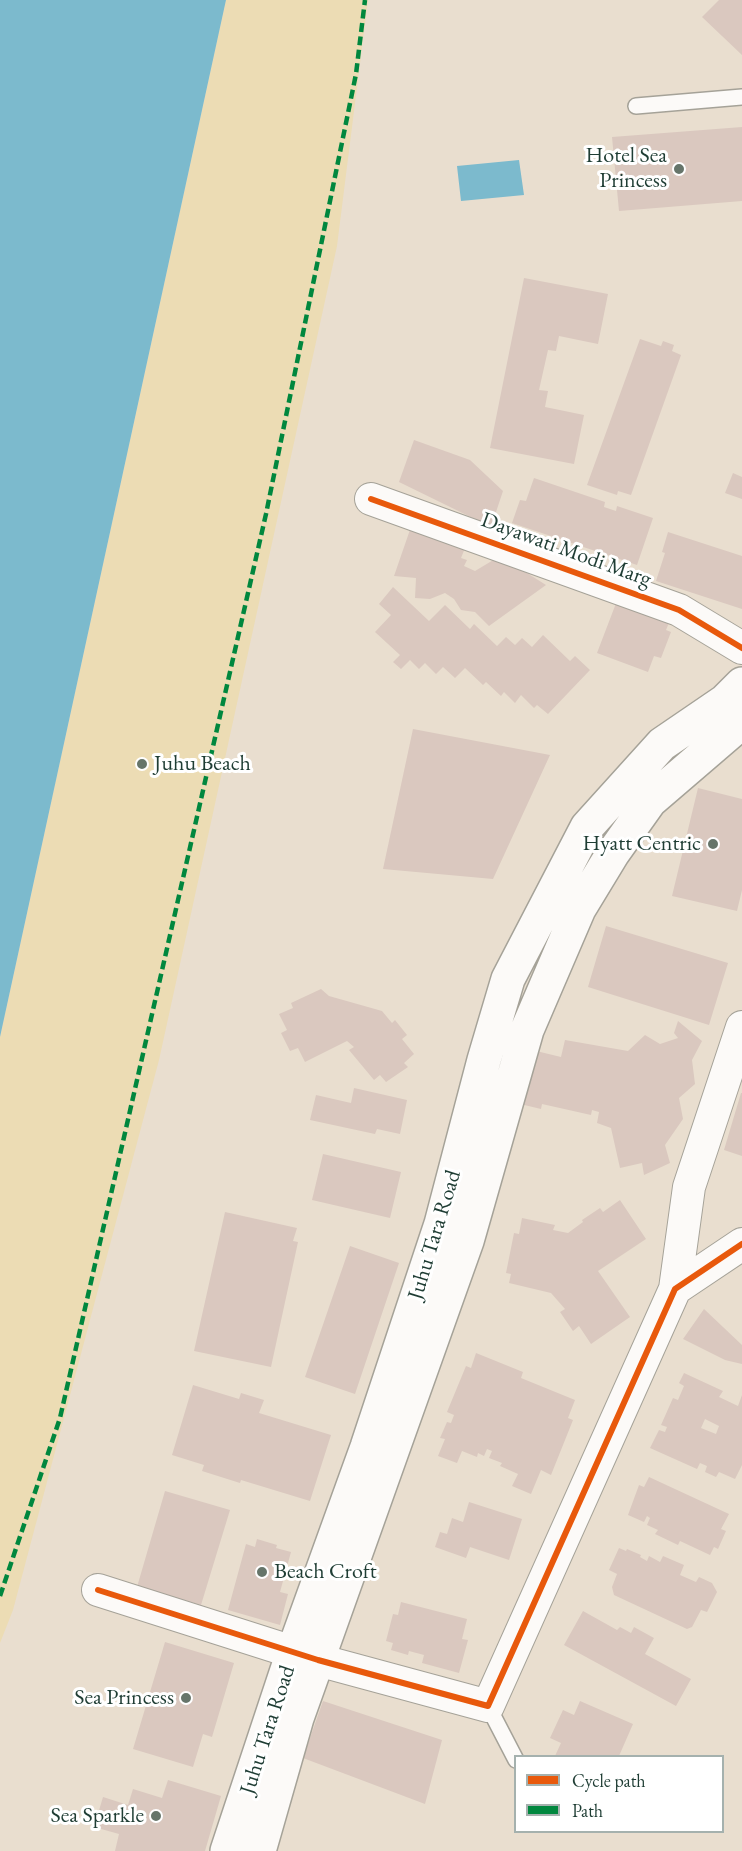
<!DOCTYPE html>
<html>
<head>
<meta charset="utf-8">
<style>
  body { margin:0 }
  #map { position:relative; width:742px; height:1851px; overflow:hidden; background:#e9decf; font-family:"EB Garamond",serif }
  canvas { display:block }
  .legend { position:absolute; left:514px; top:1755px; width:210px; height:78px; box-sizing:border-box; background:#fff; border:2px solid #a5b1ae; margin:0; padding:8px 10px; list-style:none; font-size:18px; color:#1f3d34 }
  .legend li { display:flex; align-items:center; gap:12px; height:30px }
  .legend b { width:30px; border:2px solid #a5b1ae }
</style>
</head>
<body>
<div id="map">
<canvas width="742" height="1851"></canvas>
<ul class="legend">
<li><b style="height:8px;background:#e8590c"></b>Cycle path</li>
<li><b style="height:8px;background:#00873e"></b>Path</li>
</ul>
</div>
<script>
const ctx = document.querySelector('canvas').getContext('2d');
ctx.lineJoin = 'round';
function fill(path, color) {
  ctx.fillStyle = color;
  ctx.fill(path, 'evenodd');
}
function poly(rows) {
  const path = new Path2D();
  for (const r of rows) {
    path.moveTo(r[0], r[1]);
    for (let i = 2; i < r.length; i += 2) path.lineTo(r[i], r[i + 1]);
  }
  return path;
}
function trace(path, color, width, dash) {
  ctx.strokeStyle = color;
  ctx.lineWidth = width;
  ctx.lineCap = dash ? 'butt' : 'round';
  ctx.setLineDash(dash || []);
  ctx.stroke(path);
}
function write(font, color, halo, rows, align = 'center') {
  ctx.font = font + ' "EB Garamond",serif';
  ctx.lineWidth = 6;
  ctx.setLineDash([]);
  ctx.textBaseline = 'middle';
  ctx.strokeStyle = halo;
  ctx.fillStyle = color;
  for (const [text, x, y, turn = 0] of rows) {
    ctx.save();
    ctx.translate(x, y);
    ctx.rotate((+turn || 0) * Math.PI / 180);
    ctx.textAlign = isNaN(turn) ? turn : align;
    if (halo) ctx.strokeText(text, 0, 0);
    ctx.fillText(text, 0, 0);
    ctx.restore();
  }
}
fill(poly([
  [226,0,368,0,337,246,159,1060,13,1610,0,1643,0,1037]
]), '#ecdcb4');
fill(poly([
  [0,0,226,0,0,1037],
  [519,160,524,195,461,201,457,166]
]), '#7cbacd');
fill(poly([
  [719,0,742,0,742,55,702,17],
  [742,127,742,201,619,211,612,137],
  [524,278,608,294,598,344,559,336,556,351,548,350,539,390,548,391,545,407,584,415,574,464,490,448],
  [640,339,661,346,663,341,674,345,672,351,681,355,631,495,618,491,617,495,587,485],
  [414,440,470,460,503,491,491,527,399,482],
  [733,473,742,477,742,499,725,493],
  [534,478,605,502,604,507,616,511,617,506,653,518,637,565,512,523,520,500,526,501],
  [412,524,465,548,461,558,467,560,464,566,475,571,500,556,546,585,489,626,475,612,461,610,454,599,445,593,430,599,415,598,416,578,394,576],
  [668,532,742,556,742,609,656,581,665,553,662,552],
  [393,587,429,621,445,605,470,629,474,624,497,646,506,637,515,645,522,638,532,647,543,635,570,661,575,656,590,670,548,714,537,705,534,708,521,695,515,703,504,692,501,696,486,682,483,685,465,668,455,678,443,667,436,674,425,663,419,669,410,660,401,669,393,662,400,655,375,632,391,615,379,604],
  [618,598,671,618,666,630,671,632,661,658,654,656,648,672,597,653],
  [413,729,550,755,493,879,383,869],
  [698,788,742,799,742,890,737,911,672,896],
  [606,926,728,963,709,1025,588,987],
  [321,989,329,996,382,1011,392,1023,395,1020,407,1035,402,1039,414,1054,404,1063,408,1067,386,1082,380,1075,374,1080,349,1050,354,1047,347,1041,305,1062,298,1048,290,1051,281,1033,287,1030,279,1014,293,1008,291,1003],
  [678,1021,702,1041,692,1060,695,1084,679,1098,683,1119,665,1145,670,1163,644,1175,642,1163,620,1168,611,1128,597,1123,599,1112,592,1110,591,1115,542,1104,541,1109,516,1103,528,1049,561,1057,565,1040,628,1051,645,1035,660,1044,678,1038,674,1033],
  [354,1088,407,1100,400,1134,377,1129,375,1134,310,1120,316,1095,351,1103],
  [741,1093,742,1093,742,1156,724,1150],
  [323,1154,401,1172,390,1218,312,1200],
  [620,1200,646,1239,598,1271,630,1317,591,1344,579,1326,573,1331,560,1312,565,1309,551,1293,509,1283,511,1274,506,1273,514,1233,519,1234,522,1218,555,1225,553,1230,568,1233,583,1222,582,1220,600,1208,603,1212],
  [225,1212,297,1228,293,1241,298,1242,271,1367,194,1351],
  [350,1246,399,1263,355,1394,305,1377],
  [704,1309,742,1345,742,1364,725,1360,683,1339],
  [476,1353,523,1372,521,1378,575,1400,568,1418,573,1420,551,1475,541,1470,531,1494,512,1486,518,1474,500,1466,502,1463,489,1458,492,1451,487,1449,484,1456,478,1453,477,1457,462,1451,457,1463,438,1456,445,1439,440,1438,447,1422,451,1423,454,1415,447,1412,466,1366,471,1368],
  [684,1373,723,1391,719,1397,738,1406,742,1395,742,1465,735,1479,719,1472,716,1477,705,1472,707,1466,700,1463,697,1469,650,1448,659,1430,665,1432,667,1427,661,1425,673,1398,678,1400,684,1386,679,1383],
  [705,1419,719,1426,716,1434,701,1428],
  [193,1385,239,1399,241,1393,264,1400,259,1413,331,1435,310,1501,241,1480,240,1483,202,1471,204,1465,172,1455],
  [649,1477,729,1514,721,1529,726,1531,718,1549,714,1547,710,1555,680,1541,678,1545,655,1534,658,1530,647,1525,650,1518,647,1516,644,1522,628,1515,639,1485,644,1487],
  [165,1491,230,1510,201,1605,137,1587],
  [469,1502,522,1519,509,1560,470,1547,466,1558,435,1547,440,1532,447,1534,452,1518,463,1522],
  [257,1539,277,1545,276,1548,291,1552,280,1592,288,1594,280,1625,228,1610,246,1544,255,1547],
  [619,1548,626,1551,627,1549,641,1555,640,1557,647,1561,649,1556,660,1562,663,1556,684,1565,680,1575,696,1582,699,1577,712,1583,717,1592,707,1612,701,1610,692,1627,687,1629,614,1595,612,1587,617,1574,609,1570],
  [401,1602,467,1619,462,1639,468,1640,459,1673,422,1663,424,1655,409,1651,408,1655,391,1650,393,1643,386,1641,393,1614,398,1615],
  [583,1611,617,1630,620,1627,631,1633,634,1627,654,1638,645,1654,691,1679,676,1706,564,1645],
  [165,1642,234,1663,212,1737,203,1734,193,1767,133,1749],
  [323,1701,442,1740,425,1804,303,1758],
  [580,1701,633,1724,619,1756,555,1756,561,1743,550,1738,563,1710,574,1715],
  [168,1780,221,1796,205,1851,115,1851,119,1834,94,1827,103,1797,128,1805,133,1789,162,1798]
]), '#dac8bf');
const lane = poly([
  [636,106,742,97],
  [488,1706,516,1760]
]);
const street = poly([
  [371,499,679,610,742,648],
  [675,1289,689,1187,742,1027],
  [98,1590,318,1660,488,1706,675,1289,742,1244]
]);
const secondary = poly([
  [227,1851,293,1652,367,1447,441,1224,484,1060,508,979,587,827,662,744,725,701,742,684],
  [259,1851,297,1718,467,1241,527,1030,579,909,613,853,650,801,742,722]
]);
trace(lane, '#a5a298', 18);
trace(street, '#a5a298', 34);
trace(secondary, '#a5a298', 36);
trace(lane, '#fcfaf8', 15);
trace(street, '#fcfaf8', 32);
trace(secondary, '#fcfaf8', 33);
trace(poly([
  [0,1596,60,1418,266,514,356,74,365,0]
]), '#00873e', 4.5, [9, 4.5]);
trace(poly([
  [371,499,679,610,742,648],
  [98,1590,318,1660,488,1706,675,1289,742,1244]
]), '#e8590c', 6);
for (const [x, y, r, color] of [
  [679,169,6,"#66756a"],
  [142,764,6,"#66756a"],
  [713,844,6,"#66756a"],
  [262,1572,6,"#66756a"],
  [186,1698,6,"#66756a"],
  [156,1816,6,"#66756a"]
]) {
  const dot = new Path2D();
  dot.arc(x, y, r, 0, 2 * Math.PI);
  ctx.fillStyle = color;
  ctx.fill(dot);
  trace(dot, '#fff', 2);
}
write('22px', '#1f3d34', '#fff', [
  ["Hotel Sea",667,156],
  ["Princess",667,181],
  ["Juhu Beach",154,764,"left"],
  ["Hyatt Centric",701,844],
  ["Beach Croft",274,1572,"left"],
  ["Sea Princess",174,1698],
  ["Sea Sparkle",144,1816]
], 'right');
write('22px', '#1f3d34', '#fff', [
  ["Dayawati Modi Marg",566,550,20],
  ["Juhu Tara Road",435,1235,-73],
  ["Juhu Tara Road",268,1730,-72]
]);
</script>
</body>
</html>
